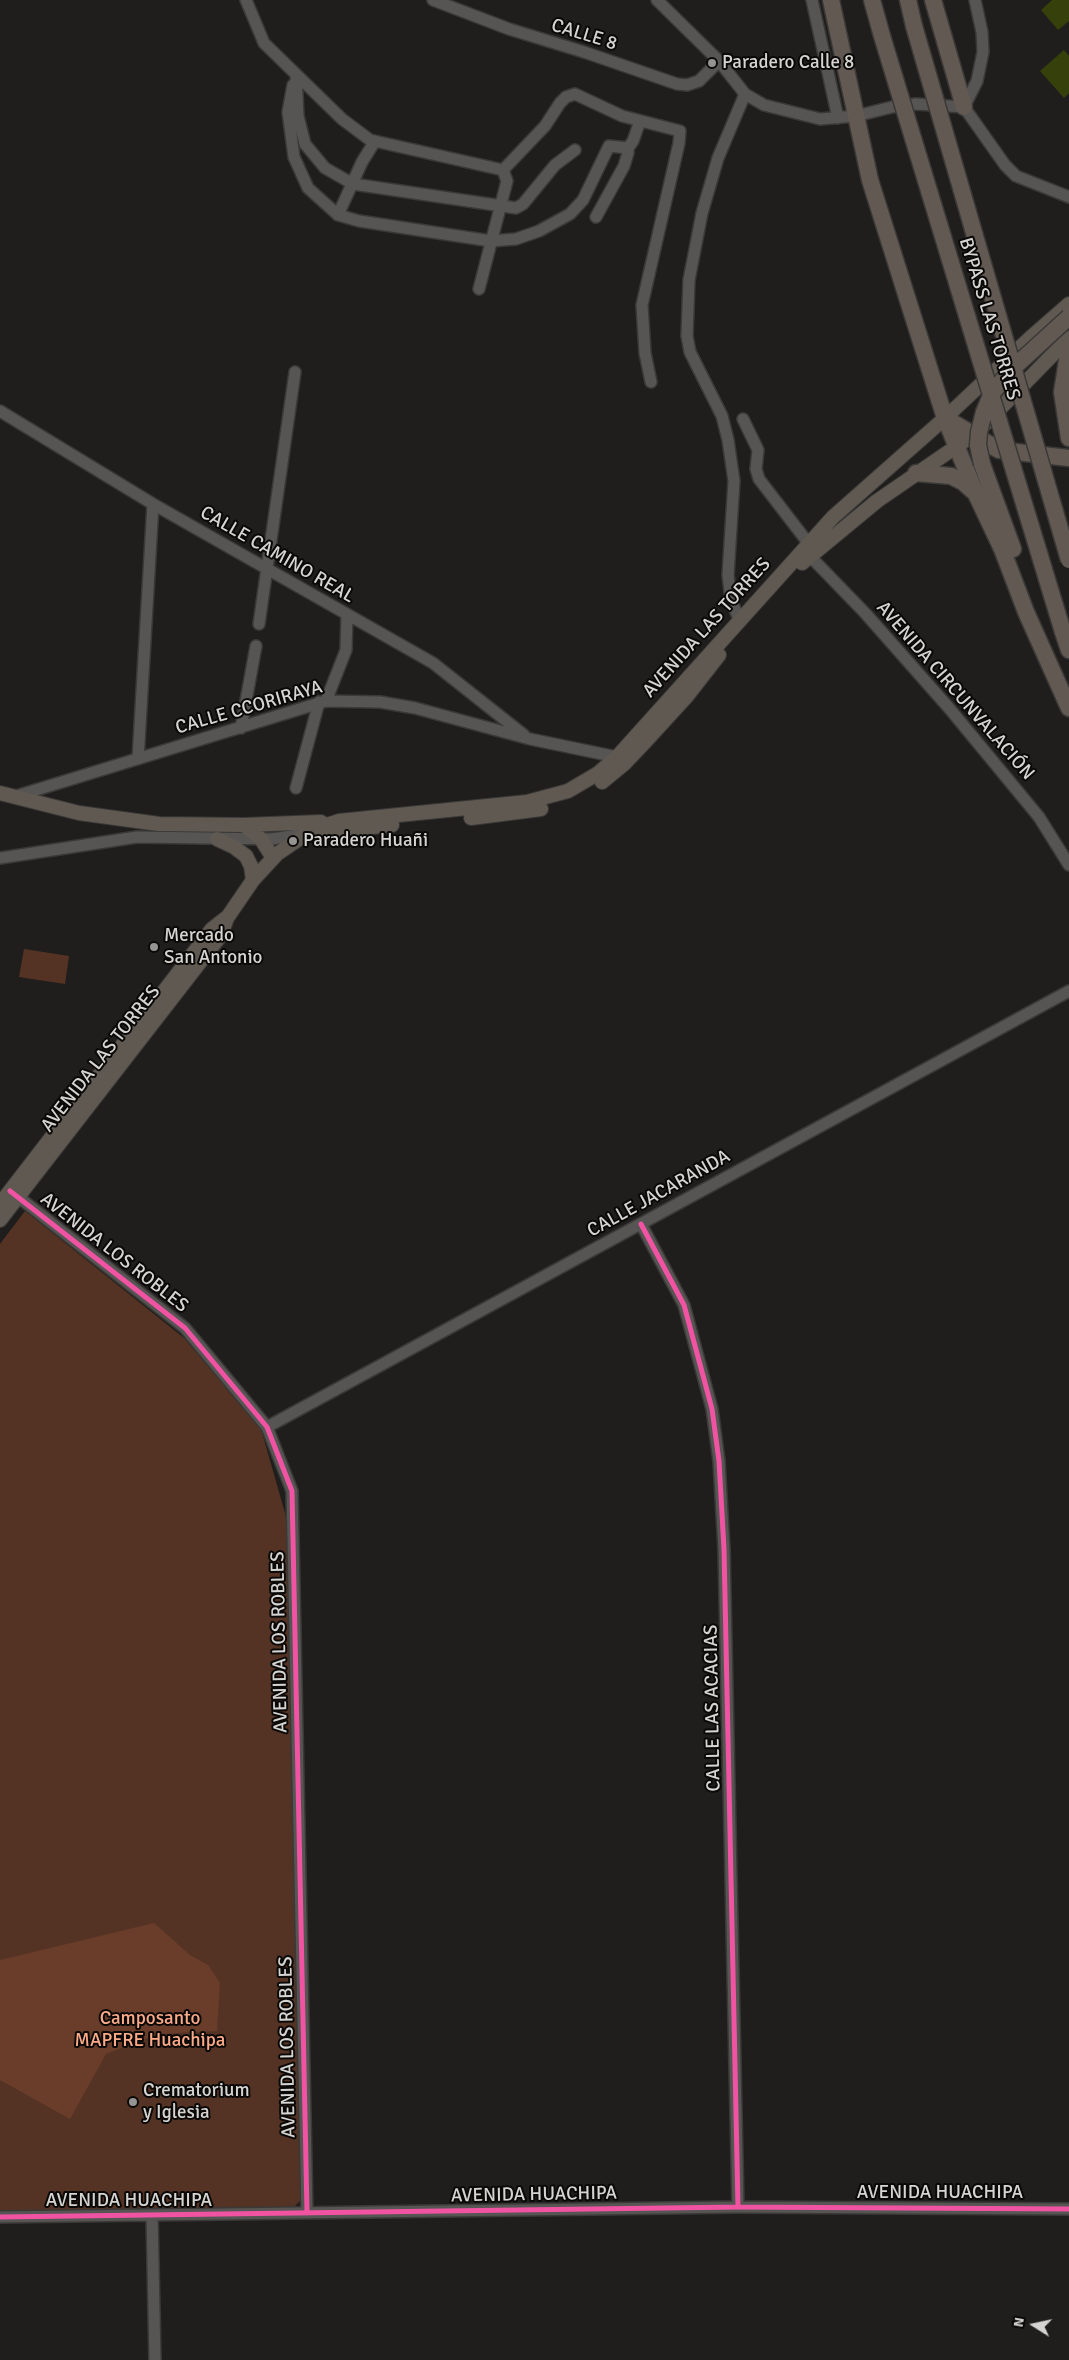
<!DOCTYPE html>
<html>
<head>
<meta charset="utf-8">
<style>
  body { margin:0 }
  #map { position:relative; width:1069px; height:2360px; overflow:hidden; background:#201e1c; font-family:Signika,sans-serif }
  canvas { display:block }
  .north { position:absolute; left:1009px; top:2300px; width:50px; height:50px; -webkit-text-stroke:4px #0a0907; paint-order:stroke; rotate:280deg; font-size:14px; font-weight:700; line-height:20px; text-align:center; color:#d5d4d1 }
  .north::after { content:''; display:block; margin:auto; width:18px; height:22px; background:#d5d4d1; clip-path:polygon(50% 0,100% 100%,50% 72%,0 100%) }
</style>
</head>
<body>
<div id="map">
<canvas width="1069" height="2360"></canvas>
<div class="north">N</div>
</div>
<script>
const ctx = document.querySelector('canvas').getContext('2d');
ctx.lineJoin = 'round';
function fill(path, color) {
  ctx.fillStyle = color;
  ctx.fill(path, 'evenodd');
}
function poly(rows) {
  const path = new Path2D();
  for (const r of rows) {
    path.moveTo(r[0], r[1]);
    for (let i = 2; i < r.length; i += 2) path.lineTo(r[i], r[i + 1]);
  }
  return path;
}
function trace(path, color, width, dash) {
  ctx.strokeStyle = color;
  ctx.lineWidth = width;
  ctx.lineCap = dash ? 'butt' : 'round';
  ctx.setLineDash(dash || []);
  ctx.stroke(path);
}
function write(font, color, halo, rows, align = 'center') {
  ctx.font = font + ' Signika,sans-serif';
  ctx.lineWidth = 4;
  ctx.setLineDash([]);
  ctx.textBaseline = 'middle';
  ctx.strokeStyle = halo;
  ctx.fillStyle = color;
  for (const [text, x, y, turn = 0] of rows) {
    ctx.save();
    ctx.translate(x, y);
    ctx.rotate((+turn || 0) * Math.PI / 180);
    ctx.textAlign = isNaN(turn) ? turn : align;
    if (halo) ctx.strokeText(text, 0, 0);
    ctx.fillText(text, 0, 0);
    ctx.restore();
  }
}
fill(poly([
  [24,949,69,956,65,984,19,977],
  [25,1211,184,1338,261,1429,287,1520,303,2198,292,2209,0,2211,0,1244]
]), '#553324');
fill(poly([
  [154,1923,190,1955,208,1965,220,1983,217,2031,158,2034,106,2054,70,2119,0,2080,0,1960]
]), '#693d2a');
fill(poly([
  [1052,0,1069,0,1069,21,1058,30,1041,10],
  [1064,50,1069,56,1069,93,1064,98,1040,71]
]), '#36400b');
const minor = poly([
  [246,0,264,43,342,119,370,140,503,170,545,126,560,103,566,97,575,94,622,116,680,131,679,143,642,305,645,353,651,382],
  [433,0,509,29,584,52,677,84,687,85,699,81,719,61],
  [657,0,719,61,745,94,764,105,820,119,856,116,892,107,916,104,964,107,1005,165,1016,176,1069,197],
  [812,0,838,118],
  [296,75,298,116,305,144,325,168,353,184,516,208,523,204,555,165,575,150],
  [293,85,288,112,294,157,308,188,338,215,362,162,375,141],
  [964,107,977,81,983,52,982,32,975,0],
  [338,215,359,221,491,241,516,239,539,231,570,214,583,200,609,146,628,148],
  [596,217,624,166,628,153,628,148,633,141,640,121],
  [479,289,507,181,503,170],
  [0,411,153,504,433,663,524,735],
  [743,419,758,450,756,469,759,479,809,544],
  [805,551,866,614,949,708,1039,817,1069,865],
  [739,619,731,600,728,575,734,481,728,440,722,416,690,352,687,336,689,280,702,213,718,158,745,94],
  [259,624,295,372],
  [326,701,346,650,347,615],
  [241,728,256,646],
  [138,759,153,504],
  [296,788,319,702],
  [13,797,326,701,380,702,415,708,530,739,617,757],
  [0,858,137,837,272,839,304,834],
  [12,1192,185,1328,267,1427,292,1491,307,2212],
  [641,1224,684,1305,712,1409,719,1461,724,1549,738,2207],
  [267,1427,1069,991],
  [152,2215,155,2360],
  [0,2217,738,2207,1069,2209]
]);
const major = poly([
  [802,563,877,501,976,433,1069,338],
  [602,782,625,763,645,742,687,696,719,655],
  [0,793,79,813,159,824,244,825,321,822],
  [471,818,541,809],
  [244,825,261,839,273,858],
  [322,832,392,825],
  [217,839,234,847,246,856,251,866,253,880],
  [0,1204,212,929,226,918],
  [0,1220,221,935,227,918,253,880,277,854,312,830,339,821,527,802,568,791,597,774,617,757,833,517,945,418,1029,339,1069,304]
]);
const highway = poly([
  [831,0,870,180,945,418,976,494,1002,549,1026,612,1069,708],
  [872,0,882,36],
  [908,0,914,26],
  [933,0,964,107],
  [1069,348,1062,392,1069,438],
  [945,418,999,450,1069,458],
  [982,464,1013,549],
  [916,473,951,476,963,482,973,491],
  [1063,632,1069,650]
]);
trace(minor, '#3a3937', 14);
trace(major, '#3a3937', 16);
trace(highway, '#3a3937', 19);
trace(minor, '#565553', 11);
trace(major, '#5f5952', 14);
trace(highway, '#625a52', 16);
const highwayBridge = poly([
  [914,26,1069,560],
  [882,36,1063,632],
  [982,464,978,445,979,432,984,412,992,393,1013,368,1069,317]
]);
trace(highwayBridge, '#3a3937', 19, []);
trace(highwayBridge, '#625a52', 16);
trace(poly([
  [10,1191,185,1328,267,1427,292,1491,307,2212],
  [641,1224,684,1305,712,1409,719,1461,724,1549,738,2207],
  [0,2217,738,2207,1069,2209]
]), '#f153a3', 5);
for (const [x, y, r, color] of [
  [712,63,5,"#969492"],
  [293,841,5,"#969492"],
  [154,947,5,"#969492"],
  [133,2102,5,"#969492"]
]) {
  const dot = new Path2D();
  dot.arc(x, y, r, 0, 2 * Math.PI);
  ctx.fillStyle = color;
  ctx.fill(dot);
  trace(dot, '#0a0907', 2);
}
write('19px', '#d5d4d1', '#0a0907', [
  ["CALLE 8",584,35,17],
  ["BYPASS LAS TORRES",989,319,73],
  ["CALLE CAMINO REAL",277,555,30],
  ["AVENIDA LAS TORRES",707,628,-48],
  ["AVENIDA CIRCUNVALACIÓN",955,691,49],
  ["CALLE CCORIRAYA",249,708,-16],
  ["AVENIDA LAS TORRES",101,1059,-52],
  ["CALLE JACARANDA",659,1194,-29],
  ["AVENIDA LOS ROBLES",114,1253,38],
  ["AVENIDA LOS ROBLES",280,1642,-91],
  ["CALLE LAS ACACIAS",713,1708,-91],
  ["AVENIDA LOS ROBLES",288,2047,-91],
  ["AVENIDA HUACHIPA",940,2193],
  ["AVENIDA HUACHIPA",534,2195,-1],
  ["AVENIDA HUACHIPA",129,2201]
]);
write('19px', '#d5d4d1', '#0a0907', [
  ["Paradero Calle 8",722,63],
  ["Paradero Huañi",303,841],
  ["Mercado",164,936],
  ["San Antonio",164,958],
  ["Crematorium",143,2091],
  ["y Iglesia",143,2113]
], 'left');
write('19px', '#fcaa87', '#0a0907', [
  ["Camposanto",150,2019],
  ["MAPFRE Huachipa",150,2041]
]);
</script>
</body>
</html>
